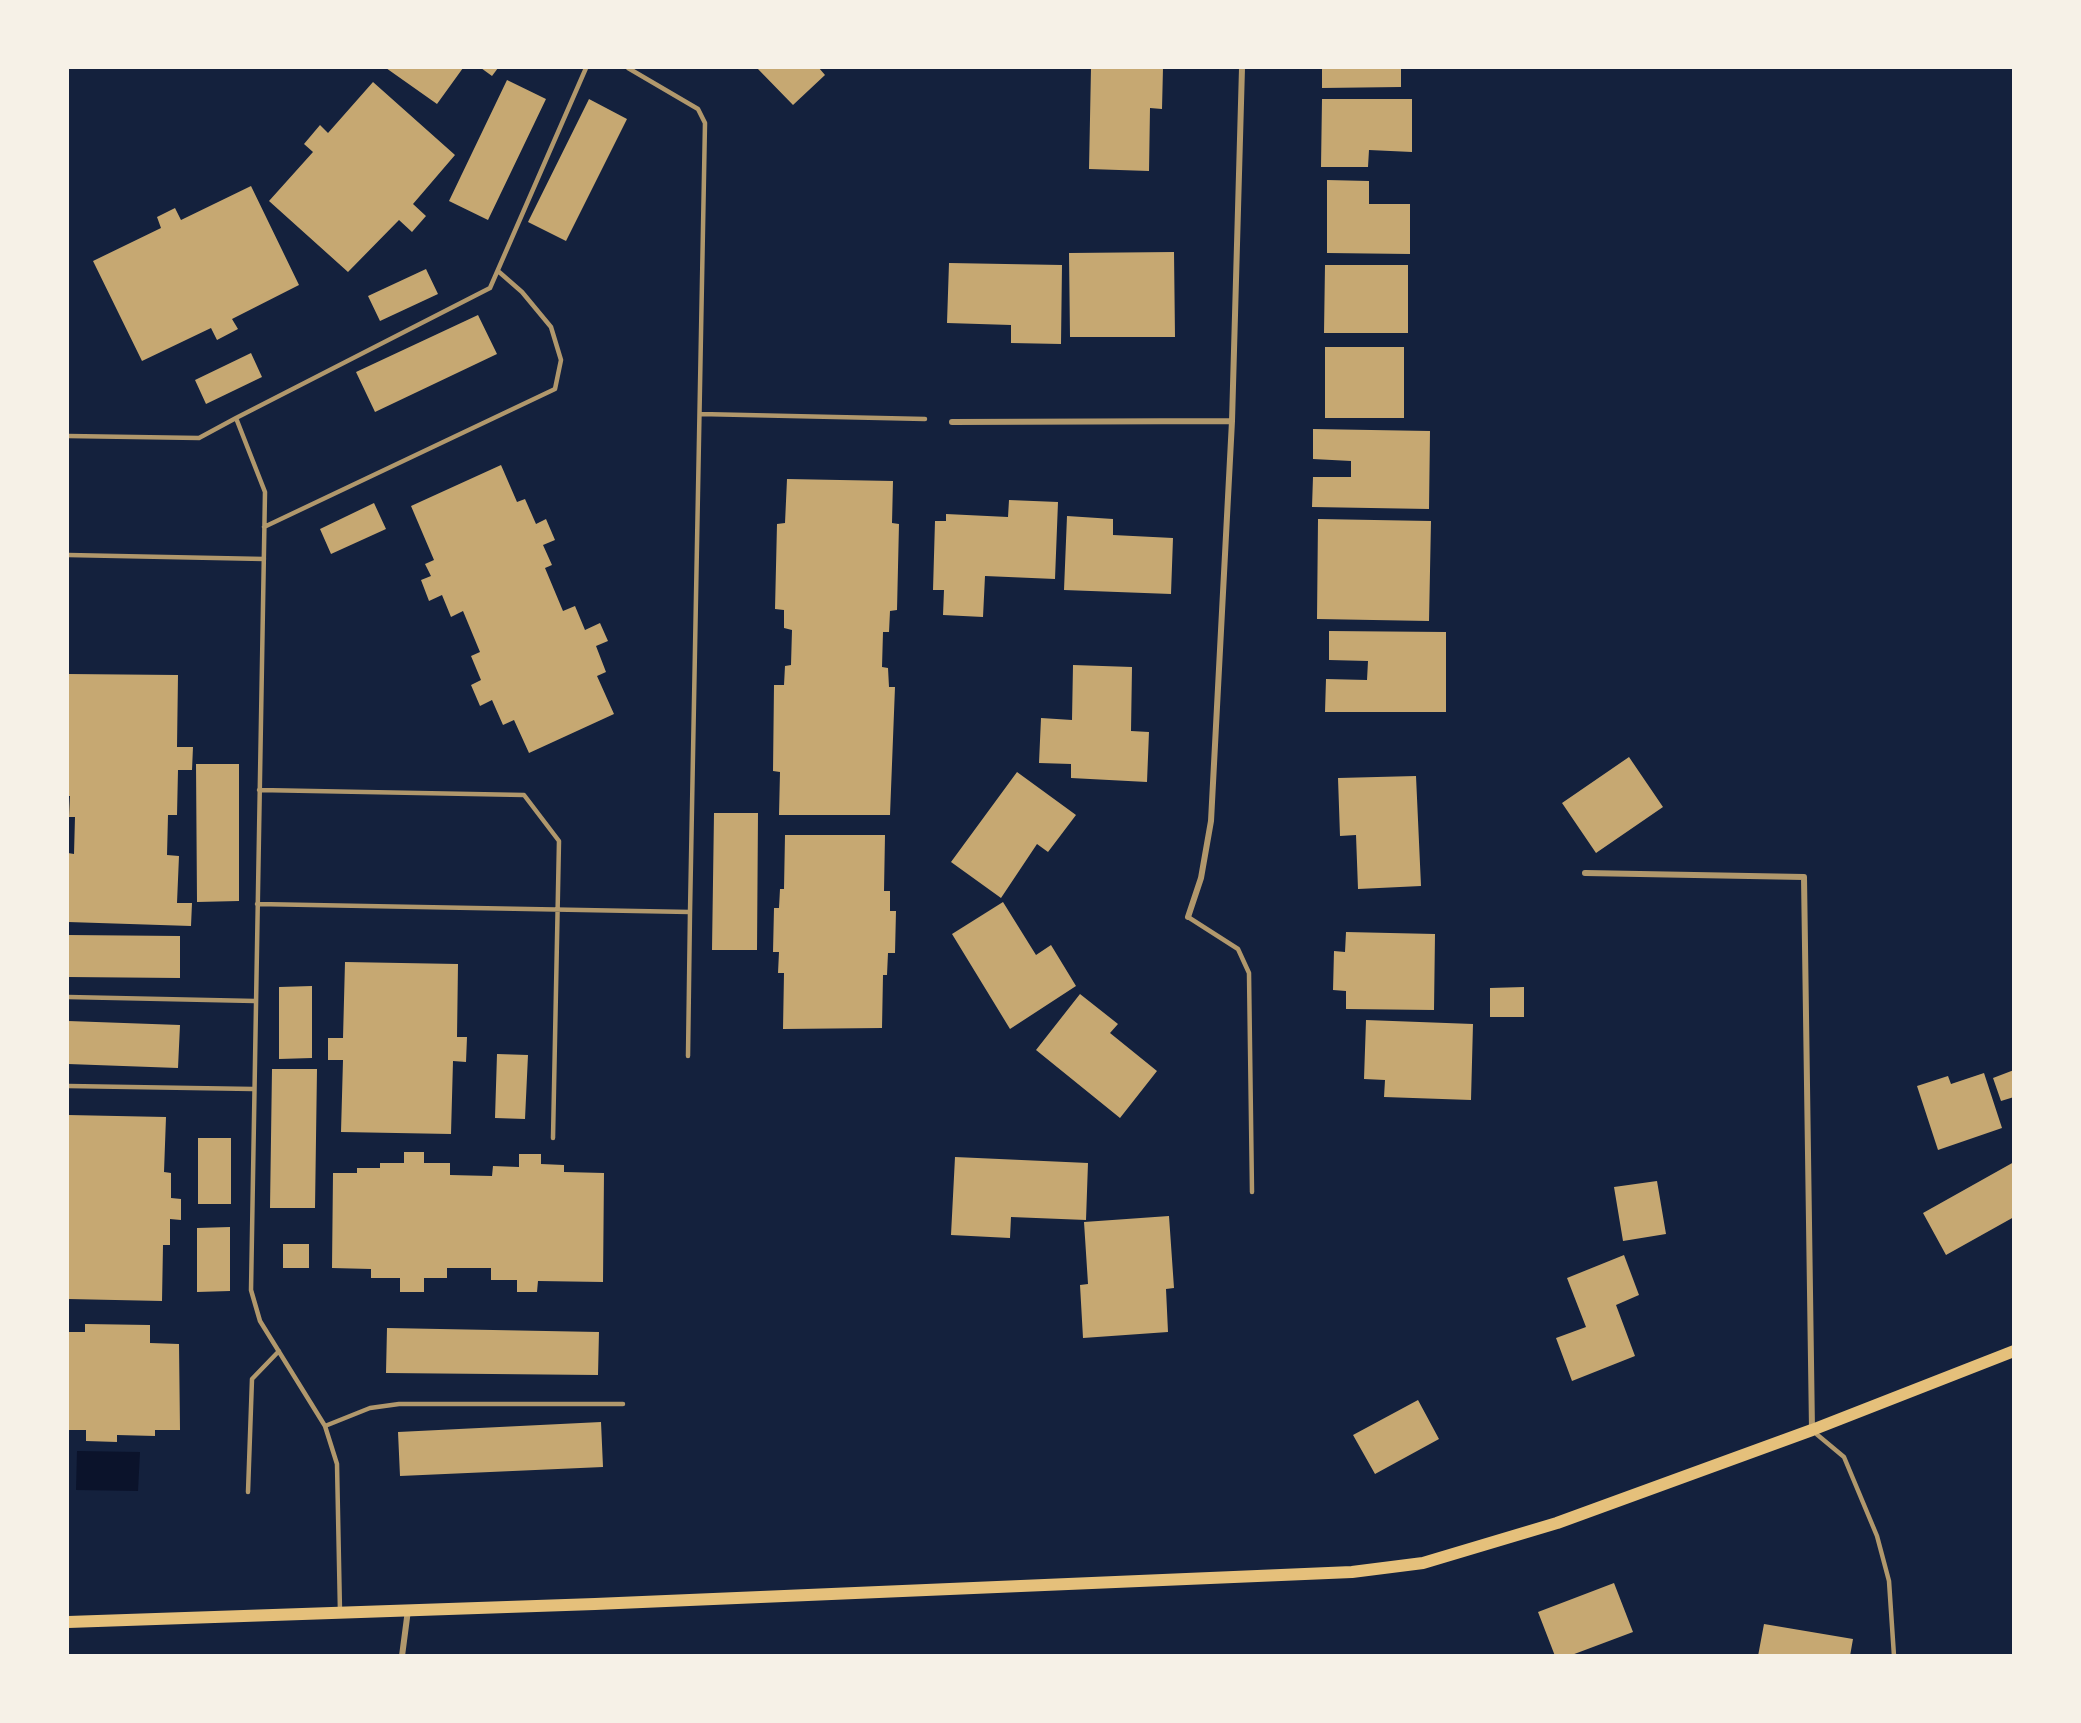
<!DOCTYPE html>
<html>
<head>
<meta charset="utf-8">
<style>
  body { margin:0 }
  #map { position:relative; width:2081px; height:1723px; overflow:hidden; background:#14213d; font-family:Signika,sans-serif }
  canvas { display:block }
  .frame { position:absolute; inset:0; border:69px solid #f6f1e7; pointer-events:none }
</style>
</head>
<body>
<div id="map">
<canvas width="2081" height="1723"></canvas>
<div class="frame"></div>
</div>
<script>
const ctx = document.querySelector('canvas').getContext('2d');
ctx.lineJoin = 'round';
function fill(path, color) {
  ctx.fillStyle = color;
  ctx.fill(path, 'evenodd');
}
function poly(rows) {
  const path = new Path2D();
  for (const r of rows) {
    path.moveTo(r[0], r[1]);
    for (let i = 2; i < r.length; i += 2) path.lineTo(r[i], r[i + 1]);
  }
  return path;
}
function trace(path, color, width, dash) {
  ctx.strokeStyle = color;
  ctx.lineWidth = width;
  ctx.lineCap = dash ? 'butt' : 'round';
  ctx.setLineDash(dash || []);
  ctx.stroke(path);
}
fill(poly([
  [77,1451,140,1452,138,1491,76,1490]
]), '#0b132b');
fill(poly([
  [386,68,463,68,437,104],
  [481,68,498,68,492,76],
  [757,68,819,68,825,75,793,105],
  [1091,68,1163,68,1162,109,1150,108,1149,171,1089,169],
  [1322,68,1401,68,1401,87,1322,88],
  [507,80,546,99,488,220,449,201],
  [373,82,455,155,413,204,426,216,412,232,399,220,348,272,269,201,313,152,304,144,320,125,328,133],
  [589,99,627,119,566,241,528,222],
  [1322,99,1412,99,1412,152,1369,150,1368,167,1321,167],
  [1327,180,1369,181,1369,204,1410,204,1410,254,1327,253],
  [251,186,299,285,232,319,238,329,217,340,211,328,142,361,93,261,161,228,157,217,175,208,181,220],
  [1174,252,1175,337,1070,337,1069,253],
  [949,263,1062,265,1061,344,1011,343,1011,325,947,323],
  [1325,265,1408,265,1408,333,1324,333],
  [426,269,438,294,380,321,368,296],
  [478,315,497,354,375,412,356,372],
  [1325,347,1404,347,1404,418,1325,418],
  [251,353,262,377,206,404,195,380],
  [1313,429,1430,431,1429,509,1312,507,1313,477,1351,477,1351,461,1313,459],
  [501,465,517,502,525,499,536,524,546,519,555,540,543,545,552,565,545,568,563,611,575,606,585,630,600,623,608,641,596,646,606,672,597,676,614,714,529,753,514,720,503,725,492,700,480,706,471,685,481,680,471,656,480,652,463,611,451,617,442,595,429,601,421,580,431,576,425,564,434,560,411,506],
  [787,479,893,481,892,523,899,524,897,610,890,611,889,632,883,632,882,667,888,668,889,687,895,687,890,815,779,815,780,772,773,771,774,685,784,685,785,666,791,665,792,630,784,628,784,610,775,609,777,524,785,523],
  [1009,500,1058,502,1055,579,985,576,983,617,943,615,944,590,933,590,935,521,946,521,946,514,1008,517],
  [374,503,386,529,331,554,320,529],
  [1067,516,1113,519,1113,535,1173,538,1171,594,1064,590],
  [1318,519,1431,521,1429,621,1317,619],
  [1329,631,1446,632,1446,712,1325,712,1326,679,1367,680,1368,661,1329,660],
  [1073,665,1132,667,1131,731,1149,732,1147,782,1071,778,1071,764,1039,763,1041,718,1072,720],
  [68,674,178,675,177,747,193,747,192,770,178,770,177,815,168,815,167,855,179,856,177,903,192,903,191,926,68,922,68,853,74,854,75,817,69,817,70,796,68,796],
  [1629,757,1663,807,1596,853,1562,803],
  [196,764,239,764,239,901,197,902],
  [1017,772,1076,815,1048,852,1037,844,1001,898,951,862],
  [1416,776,1421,886,1358,889,1356,835,1340,836,1338,778],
  [714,813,758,813,757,950,712,950],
  [785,835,885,835,884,891,890,891,890,911,896,911,895,953,888,953,887,975,883,975,882,1028,783,1029,784,973,778,973,779,952,773,952,774,908,779,908,780,889,784,889],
  [1003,902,1036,955,1051,945,1076,986,1010,1029,952,934],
  [1346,932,1435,934,1434,1010,1346,1009,1346,991,1333,990,1334,951,1345,952],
  [68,935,180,936,180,978,68,977],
  [345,962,458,964,457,1037,467,1037,466,1062,453,1061,451,1134,341,1132,343,1060,328,1060,328,1038,343,1038],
  [312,986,312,1058,279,1059,279,987],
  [1524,987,1524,1017,1490,1017,1490,988],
  [1080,994,1118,1024,1110,1033,1157,1071,1120,1118,1036,1050],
  [1366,1020,1473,1024,1471,1100,1384,1097,1385,1080,1364,1079],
  [68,1021,180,1025,178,1068,68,1064],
  [497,1054,528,1055,525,1119,495,1118],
  [272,1069,317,1069,315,1208,270,1208],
  [2014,1070,2014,1097,2001,1101,1993,1078],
  [1984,1073,2002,1128,1938,1150,1917,1086,1948,1076,1951,1084],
  [68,1115,166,1117,164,1172,171,1173,171,1198,181,1199,181,1220,170,1219,170,1245,163,1245,162,1301,68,1299],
  [198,1138,231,1138,231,1204,198,1204],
  [404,1152,424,1152,424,1163,450,1163,450,1175,492,1176,493,1166,519,1167,519,1154,541,1154,541,1164,564,1165,564,1172,604,1173,603,1282,538,1281,537,1292,517,1292,517,1280,491,1280,491,1268,447,1268,447,1278,424,1278,424,1292,400,1292,400,1278,371,1278,371,1269,332,1268,333,1173,357,1173,357,1168,380,1168,380,1163,404,1163],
  [955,1157,1088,1163,1086,1220,1011,1217,1010,1238,951,1235],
  [2014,1162,2014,1217,1946,1255,1923,1213],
  [1657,1181,1666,1234,1623,1241,1614,1187],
  [1169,1216,1174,1288,1166,1289,1168,1332,1083,1338,1080,1285,1088,1284,1084,1222],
  [230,1227,230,1291,197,1292,197,1228],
  [283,1244,309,1244,309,1268,283,1268],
  [1624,1255,1639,1295,1616,1305,1635,1356,1572,1381,1556,1338,1586,1327,1567,1278],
  [85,1324,150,1325,150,1343,179,1344,180,1430,155,1430,155,1436,117,1435,117,1442,86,1441,86,1430,68,1430,68,1332,85,1332],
  [387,1328,599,1332,598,1375,386,1373],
  [1418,1400,1439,1439,1375,1474,1353,1435],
  [601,1422,603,1467,400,1476,398,1432],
  [1614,1583,1633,1632,1569,1656,1555,1656,1538,1612],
  [1764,1624,1853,1639,1850,1656,1758,1656]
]), '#c6a872');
trace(poly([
  [700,414,925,419],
  [68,436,199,438,236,418],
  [264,527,555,389,561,360,551,327,522,292,498,271],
  [68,555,264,559],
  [259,790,524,795,559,841,553,1138],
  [257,904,690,912,705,123,698,109,628,68],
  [1188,917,1238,949,1249,973,1252,1192],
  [68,997,255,1001],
  [688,1056,690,912],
  [68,1086,253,1089],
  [325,1426,370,1408,399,1404,623,1404],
  [1814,1432,1844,1457,1877,1536,1889,1581,1894,1656],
  [248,1492,252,1379,279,1351],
  [340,1612,337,1464,325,1426,260,1321,251,1290,265,492,236,418,490,288,586,68]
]), '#b1986c', 4.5);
trace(poly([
  [952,422,1232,421],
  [1585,873,1804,877,1812,1430],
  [1188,917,1201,878,1211,821,1232,421,1242,68],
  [402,1656,408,1610]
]), '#b1986c', 6);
trace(poly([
  [68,1622,595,1604,1352,1572,1423,1563,1557,1523,1812,1430,2014,1351]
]), '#e5c07b', 12);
</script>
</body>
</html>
